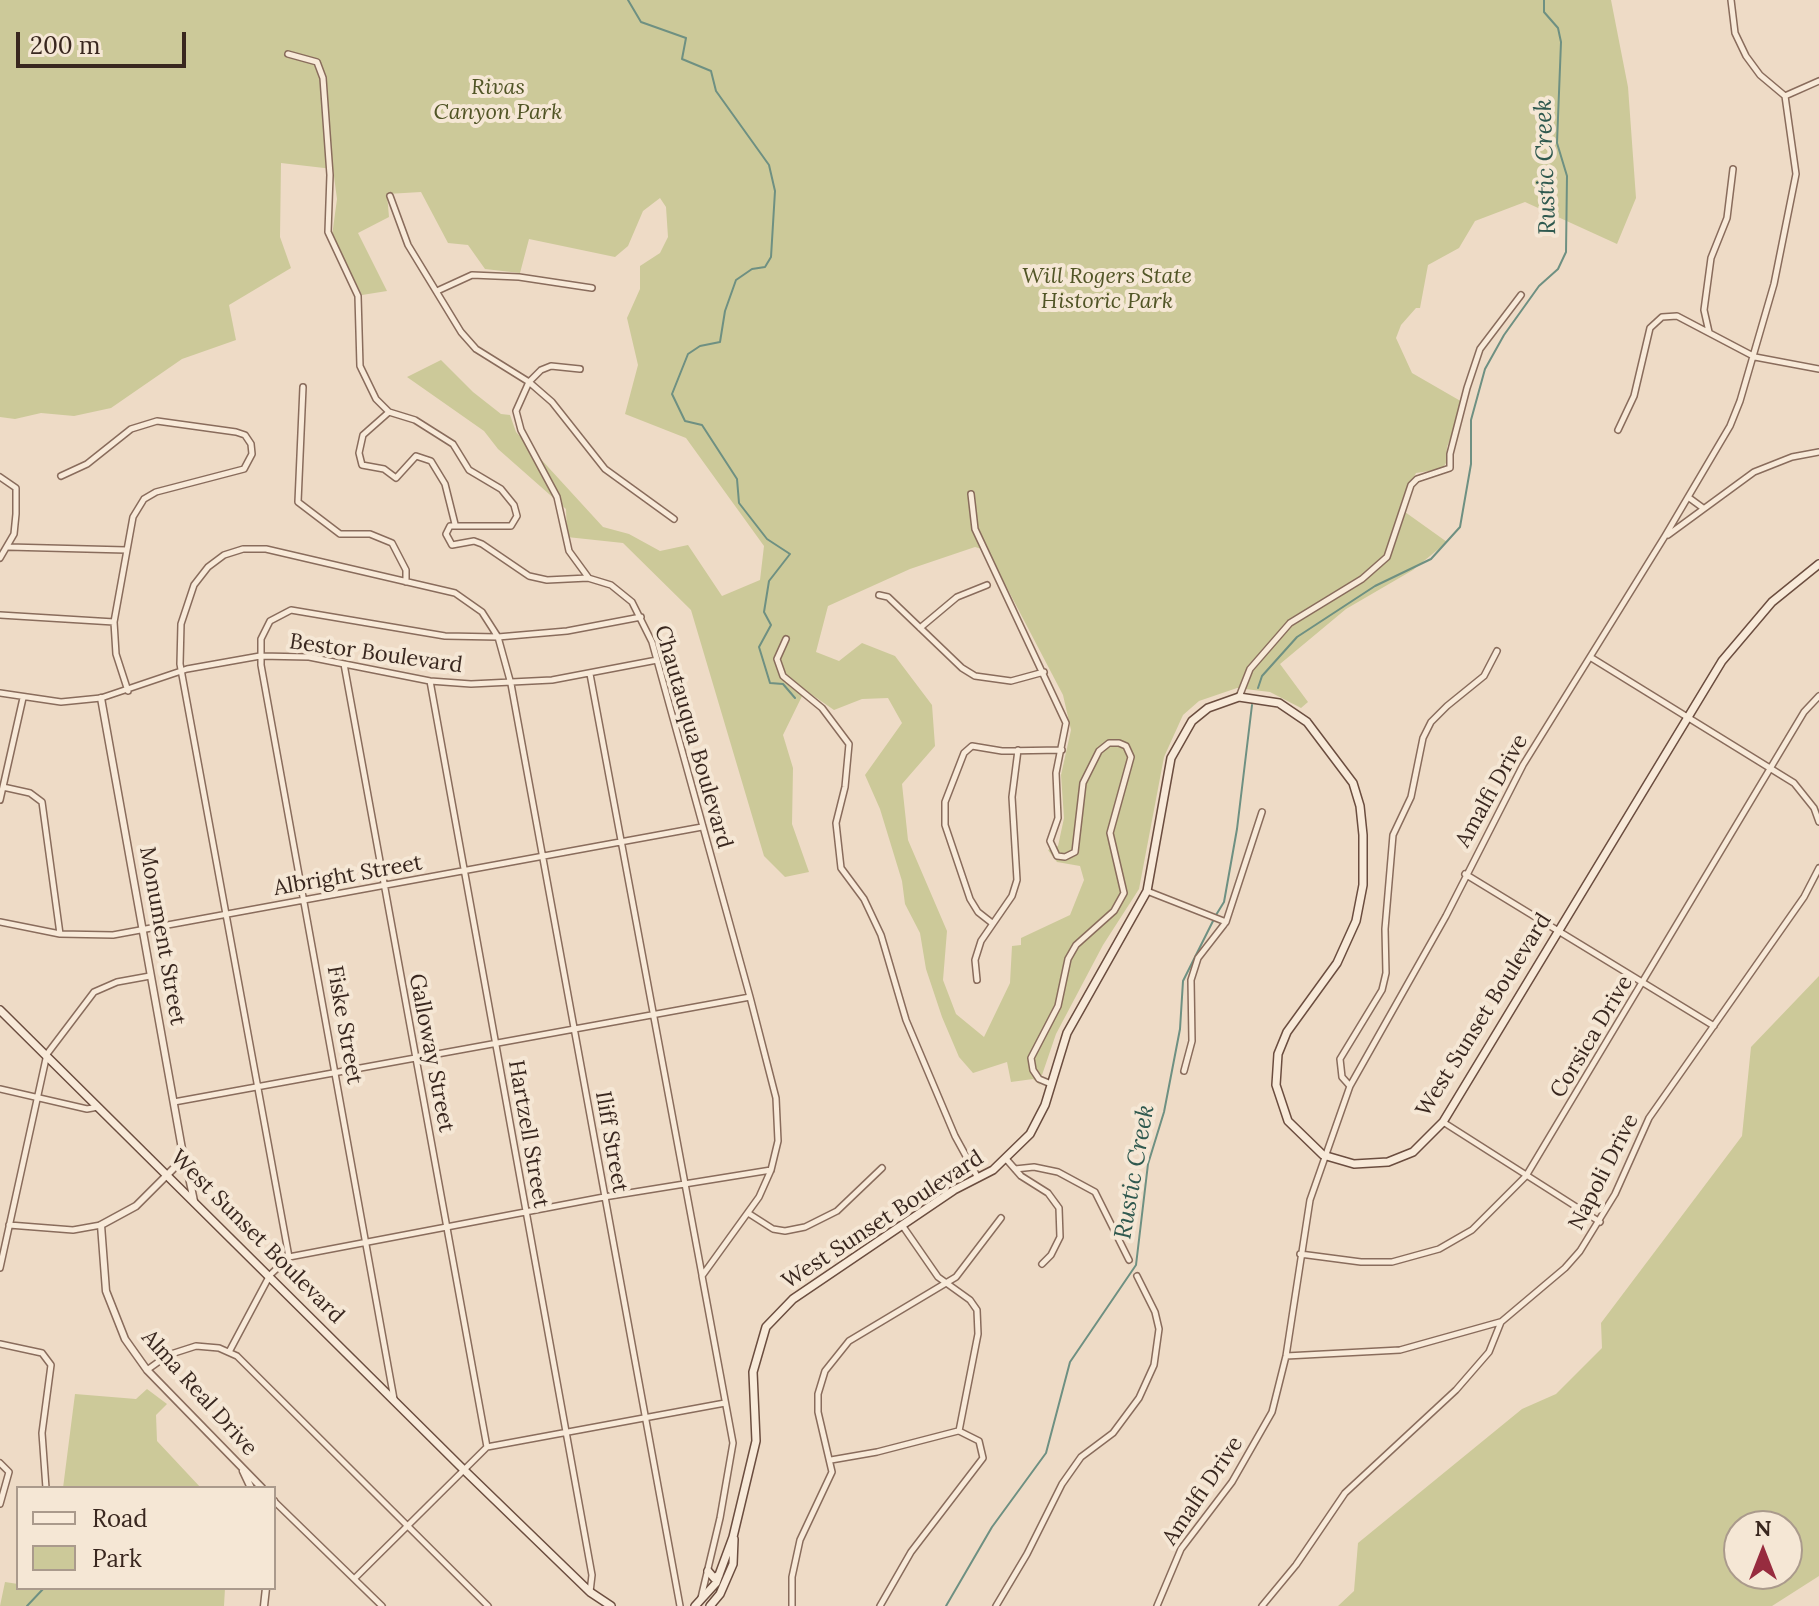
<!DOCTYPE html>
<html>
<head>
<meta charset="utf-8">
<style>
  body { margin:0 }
  #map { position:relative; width:1819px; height:1606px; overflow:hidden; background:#eedbc6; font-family:Lora,serif }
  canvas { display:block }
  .legend { position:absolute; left:16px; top:1486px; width:260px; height:104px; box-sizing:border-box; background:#f5e7d5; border:2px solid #aa9a8c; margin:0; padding:10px 14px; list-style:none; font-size:24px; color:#39271f }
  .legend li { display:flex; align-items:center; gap:16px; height:40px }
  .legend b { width:40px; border:2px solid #aa9a8c }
  .north { position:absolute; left:1723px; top:1510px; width:80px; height:80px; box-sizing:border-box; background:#f5e7d5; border:2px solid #aa9a8c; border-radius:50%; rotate:0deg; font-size:22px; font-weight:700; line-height:32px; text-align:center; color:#39271f }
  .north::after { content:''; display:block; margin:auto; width:28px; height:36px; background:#972c3f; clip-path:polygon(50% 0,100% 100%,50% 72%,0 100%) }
  .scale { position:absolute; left:16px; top:32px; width:170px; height:36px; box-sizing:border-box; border:4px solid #39271f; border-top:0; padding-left:10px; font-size:24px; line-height:28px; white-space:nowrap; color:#39271f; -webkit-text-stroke:6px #f5e7d5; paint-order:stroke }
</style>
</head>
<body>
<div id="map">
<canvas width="1819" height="1606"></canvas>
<ul class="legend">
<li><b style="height:10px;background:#f8ead9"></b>Road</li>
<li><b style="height:22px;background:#ccc999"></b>Park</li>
</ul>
<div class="north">N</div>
<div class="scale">200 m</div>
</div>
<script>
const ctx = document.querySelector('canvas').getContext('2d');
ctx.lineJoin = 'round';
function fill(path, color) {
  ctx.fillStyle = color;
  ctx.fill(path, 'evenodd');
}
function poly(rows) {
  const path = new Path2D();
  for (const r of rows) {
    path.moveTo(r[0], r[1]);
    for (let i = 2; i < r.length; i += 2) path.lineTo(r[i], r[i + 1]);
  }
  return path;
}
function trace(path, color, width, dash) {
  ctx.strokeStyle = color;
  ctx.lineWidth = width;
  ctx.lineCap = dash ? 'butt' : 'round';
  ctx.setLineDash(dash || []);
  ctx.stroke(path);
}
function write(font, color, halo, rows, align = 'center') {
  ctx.font = font + ' Lora,serif';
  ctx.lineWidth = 8;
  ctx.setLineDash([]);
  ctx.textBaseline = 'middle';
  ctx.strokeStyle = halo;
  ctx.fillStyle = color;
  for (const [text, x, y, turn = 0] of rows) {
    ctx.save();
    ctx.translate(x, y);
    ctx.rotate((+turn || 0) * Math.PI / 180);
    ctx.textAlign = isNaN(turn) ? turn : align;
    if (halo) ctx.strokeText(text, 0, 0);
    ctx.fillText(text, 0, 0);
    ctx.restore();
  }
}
fill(poly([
  [0,0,1611,0,1628,87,1636,198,1617,244,1525,202,1475,221,1459,248,1428,265,1420,308,1416,308,1401,325,1396,338,1412,373,1464,403,1447,447,1446,463,1442,469,1416,473,1401,503,1405,512,1447,542,1413,570,1346,609,1280,664,1308,702,1301,708,1270,692,1237,688,1199,701,1183,715,1164,757,1139,889,1103,945,1056,1034,1042,1075,1035,1079,1041,1086,1033,1079,1011,1082,1007,1062,973,1073,959,1057,942,1017,926,969,920,933,905,904,902,881,880,809,865,775,902,723,888,698,862,699,834,710,805,690,783,735,793,768,792,824,809,872,785,877,764,856,691,610,623,543,567,537,566,509,498,449,484,431,407,377,441,360,473,392,501,414,510,415,516,432,603,527,629,534,660,551,688,545,722,596,760,580,764,546,686,438,625,414,638,365,627,318,640,289,640,266,660,253,668,237,666,207,660,198,643,211,628,246,615,257,529,239,520,273,485,269,468,245,448,243,421,192,387,194,389,217,358,233,387,291,362,295,332,236,337,199,333,169,281,163,280,237,291,268,229,305,236,340,182,359,111,408,74,416,41,413,15,419,0,417],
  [975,547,982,549,995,565,1063,695,1071,730,1061,775,1064,818,1058,846,1048,850,1057,862,1080,866,1084,880,1070,915,1021,938,1021,945,1012,946,1010,983,984,1037,956,1014,943,980,947,931,908,840,902,784,935,746,932,705,895,656,862,643,839,661,816,652,828,606,910,569],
  [1819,976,1819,1576,1772,1606,1338,1606,1354,1591,1358,1543,1522,1409,1556,1394,1602,1348,1601,1323,1742,1136,1751,1047],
  [1787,1526,1787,1574,1739,1574,1739,1526],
  [147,1389,167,1404,156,1415,157,1441,201,1488,63,1488,75,1394,136,1399],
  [5,1582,18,1584,18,1588,225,1588,224,1606,0,1606]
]), '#ccc999');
trace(poly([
  [628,0,641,22,686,38,682,59,711,71,716,91,769,165,775,191,771,257,765,267,752,269,736,280,725,311,720,342,700,346,688,354,672,394,685,421,702,425,737,479,739,503,767,539,790,554,769,581,764,612,771,625,759,647,770,683,783,684,795,698],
  [1258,688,1262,676,1297,637,1375,586,1431,559,1460,527,1471,464,1471,420,1485,369,1504,335,1539,286,1558,269,1566,252,1567,176,1557,143,1561,42,1558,28,1544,12,1544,0],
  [1216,915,1224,902,1237,829,1252,705],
  [27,1606,44,1588],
  [946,1606,992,1527,1046,1453,1070,1362,1136,1265,1148,1164,1164,1112,1180,1029,1183,981,1213,921]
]), '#6e9082', 2);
const minor = poly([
  [288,54,317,62,323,78,330,175,328,232,358,296,360,366,376,399,389,412,415,420,453,444,469,470,501,489,514,505,517,516,511,526,450,526,446,534,452,545,474,541,482,544,529,576,547,580,588,578,611,585,632,602,652,642,750,997,776,1098,778,1141,771,1170,759,1197,702,1276,733,1443,720,1518,701,1598],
  [1785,96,1819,81],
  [390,196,408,245,461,332,476,349,529,382,552,402,605,469,674,519],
  [437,291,472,275,519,277,592,288],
  [1709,332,1704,310,1711,258,1727,218,1733,169],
  [580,369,551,366,541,370,529,382,516,411,521,430,557,497,569,551,588,577],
  [303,387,298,502,340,534,370,534,392,543,406,570,406,582],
  [389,412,363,435,359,453,362,465,384,469,396,478,416,456,431,461,445,484,455,524],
  [1618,430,1634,396,1650,328,1662,317,1677,316,1755,357,1819,369],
  [61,476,87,464,131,429,157,421,236,432,245,435,251,444,252,454,244,469,156,492,144,499,133,517,114,622,116,654,128,691],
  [0,477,16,488,16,514,14,534,0,558],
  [971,494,975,529,1066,723,1056,773,1058,818,1050,841,1057,856,1065,857,1075,852,1083,783,1099,751,1109,743,1119,743,1126,746,1131,757,1110,833,1124,893,1114,911,1076,945,1068,959,1058,1006,1031,1058,1033,1070,1039,1079,1051,1084],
  [1688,497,1703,508],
  [1668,535,1754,472,1792,457,1819,452],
  [8,547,126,550],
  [879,595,888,597,962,668,975,676,1011,681,1044,672],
  [0,615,114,622],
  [920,628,957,597,987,585],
  [786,639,777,659,783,676,822,708,849,744,845,787,836,823,841,868,864,899,881,935,906,1020,955,1136,978,1178],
  [1590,657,1794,783,1814,808,1819,822],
  [344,664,487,1447],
  [590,674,702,1275],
  [430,681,592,1575,590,1592],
  [0,693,61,702,101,698,187,669,260,656,309,657,430,681,471,684,552,680,657,660],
  [1239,697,1250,669,1290,623,1362,579,1387,557,1411,485,1417,479,1450,468,1450,454,1467,388,1480,349,1521,295],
  [3,787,30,793,42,802,60,934],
  [0,800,23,698],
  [1465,874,1714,1026],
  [1147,891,1226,922,1262,812],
  [0,922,60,934,113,935,702,827],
  [992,923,978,912,970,899,945,825,945,802,964,753,972,746,1002,751,1062,750],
  [977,980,975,960,981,941,1012,896,1017,880,1012,797,1018,750],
  [1184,1071,1192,1041,1191,980,1198,958,1226,922],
  [1350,1086,1342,1077,1340,1059,1382,990,1386,973,1385,929,1393,835,1411,797,1423,738,1431,722,1447,706,1484,676,1497,651],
  [0,1089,87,1109,98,1107],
  [174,1102,750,997],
  [1443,1122,1600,1222],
  [1007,1160,1021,1176,1048,1193,1059,1208,1060,1237,1051,1255,1042,1264],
  [1015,1169,1034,1167,1058,1172,1095,1192,1129,1260],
  [748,1213,773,1229,785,1231,805,1227,837,1211,882,1168],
  [9,1225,73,1230,101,1225],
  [1300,1254,1361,1262,1392,1262,1439,1249,1472,1230,1526,1176,1804,712,1819,696],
  [289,1257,180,664,181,624,194,585,208,567,224,555,243,549,266,549,455,593,482,612,498,637,511,684,680,1606],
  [0,1268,47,1054,94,992,117,982,150,976],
  [0,1344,42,1353,51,1365,42,1433,46,1488],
  [229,1352,270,1275,289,1257,604,1197,771,1170],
  [1286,1356,1400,1350,1500,1322],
  [147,1370,168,1355,196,1346,219,1348,237,1356,488,1606],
  [394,1399,261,665,261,639,270,621,291,610,445,636,498,637,567,631,641,617],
  [831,1460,877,1452,958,1431],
  [0,1463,9,1472,0,1504],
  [275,1502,382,1606],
  [355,1578,487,1447,725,1403],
  [792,1606,792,1577,800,1540,832,1472,818,1412,818,1394,825,1371,849,1341,956,1277,1001,1218],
  [880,1606,911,1552,983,1458,979,1441,959,1431,978,1334,977,1310,970,1300,938,1277,902,1225],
  [996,1606,1027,1554,1062,1484,1081,1457,1113,1433,1139,1398,1154,1365,1159,1329,1155,1312,1137,1276],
  [1157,1606,1181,1549,1232,1482,1272,1412,1286,1356,1310,1200,1350,1086,1446,916,1523,765,1665,536,1730,426,1740,401,1774,284,1796,174,1785,96,1760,75,1746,56,1735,33,1731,0],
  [1262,1606,1296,1565,1345,1493,1456,1390,1489,1352,1501,1322,1565,1268,1580,1251,1615,1194,1649,1118,1804,897,1819,868]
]);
const tertiary = poly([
  [101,698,182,1149,179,1163,136,1206,101,1225,106,1291,125,1339,147,1370,262,1488],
  [184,1154,194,1201],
  [243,1471,251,1488],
  [274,1501,274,1503],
  [264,1606,266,1588]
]);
const secondary = poly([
  [0,1010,463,1469,590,1592,611,1606],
  [708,1571,714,1578,719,1575],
  [695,1606,716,1583,733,1537,756,1441,753,1372,766,1327,793,1299,954,1190,993,1170,1030,1134,1045,1105,1067,1033,1147,891,1171,758,1192,721,1208,708,1239,697,1279,703,1307,722,1353,783,1360,806,1363,835,1363,885,1356,921,1337,963,1287,1032,1278,1054,1276,1085,1288,1121,1323,1155,1354,1164,1388,1162,1413,1152,1443,1122,1722,661,1772,602,1819,564],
  [710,1606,720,1594,733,1564,734,1539]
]);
trace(minor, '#896c5c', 8);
trace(tertiary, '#896c5c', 9);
trace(secondary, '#6b4d3f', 10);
trace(minor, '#f8ead9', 5);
trace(tertiary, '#f8ead9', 6);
trace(secondary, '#f8ead9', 7);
write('italic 22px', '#515526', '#f5e7d5', [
  ["Rivas",498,88],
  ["Canyon Park",498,113],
  ["Will Rogers State",1107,277],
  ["Historic Park",1107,302]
]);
write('22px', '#39271f', '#f5e7d5', [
  ["Bestor Boulevard",376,654,8],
  ["Chautauqua Boulevard",693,737,74],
  ["Amalfi Drive",1492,791,-61],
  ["Albright Street",348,876,-10],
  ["Monument Street",162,936,80],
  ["West Sunset Boulevard",1484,1015,-58],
  ["Fiske Street",344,1025,80],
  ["Corsica Drive",1592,1037,-59],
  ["Galloway Street",431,1053,79],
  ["Hartzell Street",528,1134,80],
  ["Iliff Street",611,1142,80],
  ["Napoli Drive",1604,1172,-63],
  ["West Sunset Boulevard",883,1220,-33],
  ["West Sunset Boulevard",257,1237,45],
  ["Alma Real Drive",199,1393,48],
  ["Amalfi Drive",1203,1491,-56]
]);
write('italic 24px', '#2f594f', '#f5e7d5', [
  ["Rustic Creek",1546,167,-92],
  ["Rustic Creek",1135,1172,-80]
]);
</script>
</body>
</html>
